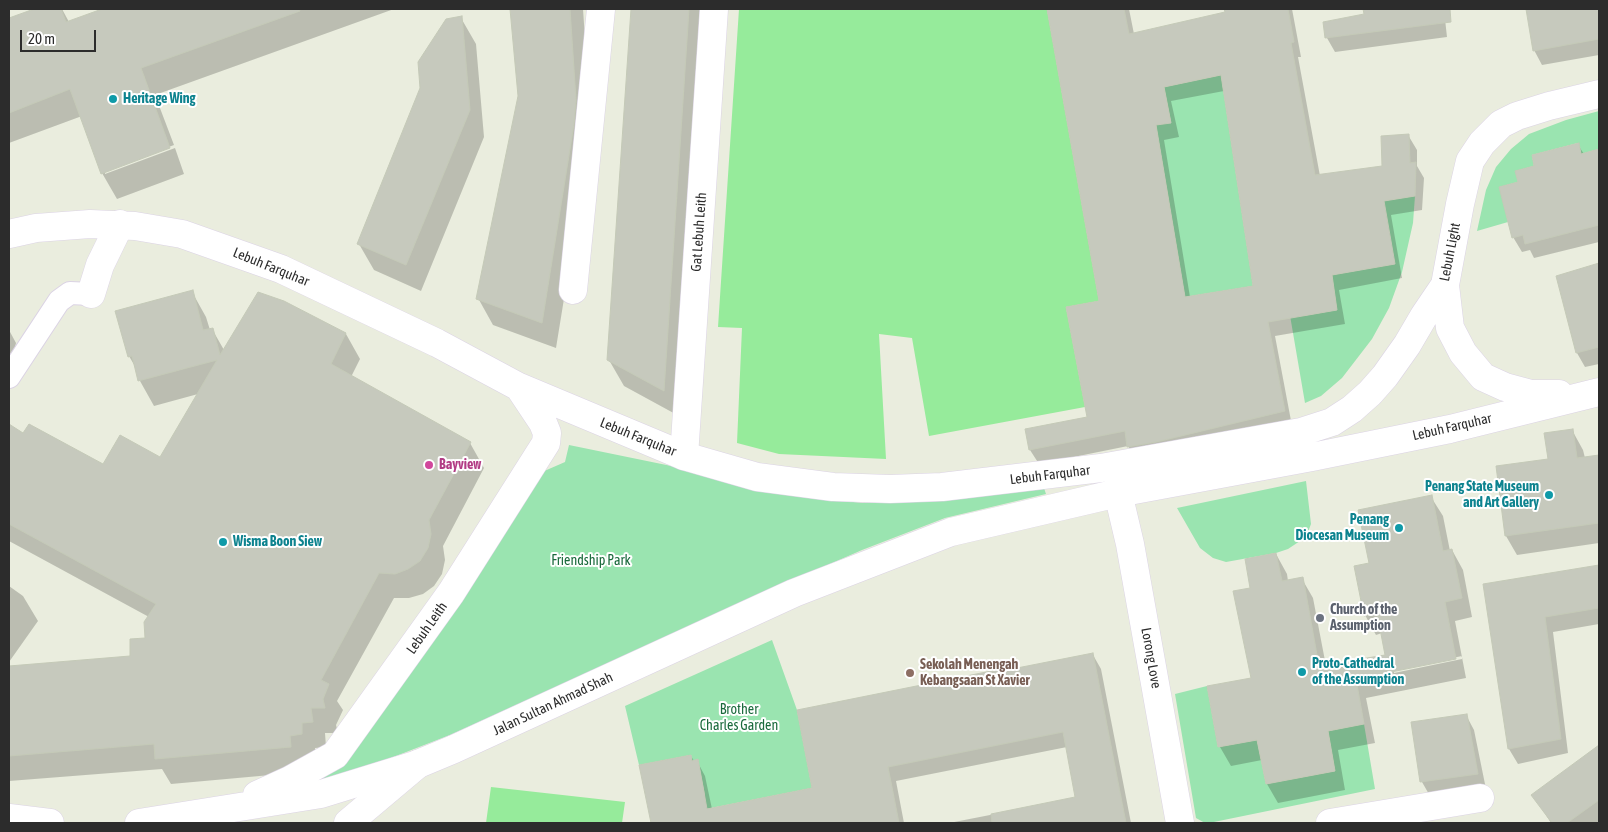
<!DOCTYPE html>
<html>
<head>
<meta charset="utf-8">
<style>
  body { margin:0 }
  #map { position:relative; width:1608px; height:832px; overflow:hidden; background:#eaedde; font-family:"Asap Condensed",sans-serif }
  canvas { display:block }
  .frame { position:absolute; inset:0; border:10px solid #2c2c2c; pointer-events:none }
  .scale { position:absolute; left:20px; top:30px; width:76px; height:22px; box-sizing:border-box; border:2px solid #2c2c2c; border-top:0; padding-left:6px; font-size:15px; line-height:18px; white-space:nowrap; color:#2c2c2c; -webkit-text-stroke:4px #fff; paint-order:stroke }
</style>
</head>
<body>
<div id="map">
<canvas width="1608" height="832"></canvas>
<div class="frame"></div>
<div class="scale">20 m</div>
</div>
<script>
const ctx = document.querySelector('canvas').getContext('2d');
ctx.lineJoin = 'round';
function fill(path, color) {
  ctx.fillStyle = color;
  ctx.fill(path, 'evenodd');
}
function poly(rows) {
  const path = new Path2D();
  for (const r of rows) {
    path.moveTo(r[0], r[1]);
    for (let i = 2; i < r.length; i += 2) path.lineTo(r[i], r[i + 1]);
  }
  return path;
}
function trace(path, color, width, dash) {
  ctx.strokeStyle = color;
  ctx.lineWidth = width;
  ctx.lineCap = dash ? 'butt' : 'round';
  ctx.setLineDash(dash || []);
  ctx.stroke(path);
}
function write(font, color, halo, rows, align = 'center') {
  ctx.font = font + ' "Asap Condensed",sans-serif';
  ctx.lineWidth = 4;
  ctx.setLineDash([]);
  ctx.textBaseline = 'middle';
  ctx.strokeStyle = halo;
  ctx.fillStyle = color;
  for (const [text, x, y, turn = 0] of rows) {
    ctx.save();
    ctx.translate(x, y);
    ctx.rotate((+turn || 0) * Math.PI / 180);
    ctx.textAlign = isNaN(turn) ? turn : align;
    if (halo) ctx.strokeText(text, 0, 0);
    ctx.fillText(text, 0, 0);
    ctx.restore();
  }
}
fill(poly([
  [1221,75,1253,286,1185,297,1156,125,1171,122,1164,87],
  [1599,111,1599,149,1581,154,1578,143,1532,155,1534,166,1516,171,1518,182,1500,187,1508,222,1477,231,1486,190,1496,167,1511,149,1529,134,1566,120],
  [1415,196,1413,223,1402,272,1389,308,1372,339,1342,378,1321,396,1305,403,1287,298,1303,316,1337,310,1332,275,1394,264,1318,211],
  [569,445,681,468,759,491,862,503,945,499,1043,485,1046,494,945,518,862,550,789,582,450,735,311,789,526,479,565,462],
  [1306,481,1311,524,1306,537,1288,549,1276,553,1226,562,1213,558,1200,548,1177,508],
  [772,640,797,710,812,788,701,810,705,795,698,760,692,761,691,755,639,765,625,706],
  [1207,686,1218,747,1257,740,1266,784,1335,771,1328,731,1364,724,1375,789,1209,823,1205,823,1196,818,1175,694]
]), '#9ae4b0');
fill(poly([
  [739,9,1047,9,1099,301,1066,307,1085,407,929,436,912,338,879,334,886,459,779,454,737,443,742,328,718,327],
  [491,787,625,802,622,823,486,823]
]), '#96eb9b');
fill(poly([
  [38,9,62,9,69,22,106,9,394,9,155,95,174,145,105,171,105,174,175,148,184,174,117,199,102,173,82,116,9,143,9,20],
  [511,9,583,9,591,127,588,151,556,348,493,325,478,298,519,96],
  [632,9,705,9,679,416,624,386,609,360],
  [1048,9,1129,9,1134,34,1227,13,1226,9,1292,9,1301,57,1298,57,1320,176,1383,167,1408,135,1417,150,1417,166,1424,178,1422,210,1391,215,1402,278,1339,290,1345,324,1275,336,1292,426,1137,461,1128,446,1039,464,1030,450,1088,418,1101,302],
  [1224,91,1255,287,1190,297,1164,140,1179,137,1171,101],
  [1364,9,1439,9,1445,19,1447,37,1335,52,1327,38,1366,15],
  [1527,9,1599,9,1599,55,1542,65,1534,50],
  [461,18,476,44,484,137,421,291,374,270,359,244,422,88],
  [1578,145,1584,154,1599,150,1599,242,1534,258,1530,250,1522,252,1513,237,1520,183,1536,167],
  [1599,265,1599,364,1585,367,1577,353,1558,277],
  [192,292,206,317,210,330,212,329,224,350,283,302,346,334,360,359,351,377,470,443,484,468,443,546,445,560,442,574,434,586,423,594,409,598,394,598,337,701,343,710,336,725,338,733,325,733,326,747,315,748,316,759,304,772,171,784,162,769,9,781,9,667,132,657,147,639,149,617,9,541,9,439,15,429,24,435,104,466,160,458,198,394,154,406,140,381,137,370,129,356],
  [9,330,16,343,13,356,9,363],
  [1572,430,1583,450,1585,458,1599,456,1599,543,1517,555,1506,536,1497,467,1549,460],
  [1431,497,1443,516,1450,551,1452,550,1463,570,1472,617,1455,621,1466,678,1366,698,1375,743,1338,750,1345,790,1278,803,1267,784,1262,760,1231,766,1220,747,1209,687,1252,679,1251,588,1276,554,1287,574,1288,581,1302,579,1313,598,1326,666,1386,656,1382,633,1376,635,1365,615,1370,564],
  [1462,656,1462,659,1394,673,1394,670],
  [1599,566,1599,624,1553,632,1568,753,1518,764,1509,749,1484,585],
  [9,586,23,596,38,621,9,662],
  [1093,655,1101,669,1131,823,949,823,1077,798,1067,747,896,781,904,823,652,823,641,766,691,756,694,761,697,761,705,776,712,809,814,789,1017,670],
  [1466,715,1474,730,1486,789,1430,796,1422,782],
  [1599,747,1599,821,1596,823,1551,823,1533,795]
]), '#0003');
const building = poly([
  [34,9,61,9,66,22,102,9,299,9,300,11,141,68,170,148,101,174,70,89,9,113,9,18,34,9],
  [510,9,570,9,576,100,574,124,542,323,476,299,518,96,510,9],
  [631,9,689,9,664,391,607,360,631,9],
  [1047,9,1124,9,1129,34,1225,12,1224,9,1288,9,1294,42,1291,43,1315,175,1382,166,1381,136,1409,134,1410,163,1416,162,1415,196,1384,201,1395,264,1332,275,1337,310,1268,322,1285,411,1156,442,1127,447,1125,431,1029,450,1025,429,1087,417,1066,307,1099,301,1047,9],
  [1221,75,1253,286,1185,297,1156,125,1171,123,1164,87,1221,75],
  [1363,9,1450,9,1451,22,1325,38,1323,22,1364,14,1363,9],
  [1526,9,1599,9,1599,39,1533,51,1526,9],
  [462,16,470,110,406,265,357,244,420,88,418,62,446,19,462,16],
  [1579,143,1581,154,1599,149,1599,225,1525,244,1523,235,1512,238,1499,187,1518,182,1515,171,1534,166,1532,155,1579,143],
  [1599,263,1599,347,1576,353,1556,276,1599,263],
  [193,290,203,330,213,328,220,355,258,292,284,301,346,333,331,364,471,442,429,520,431,534,428,548,420,561,408,569,395,574,379,573,321,680,329,684,323,699,325,708,311,708,313,722,302,723,302,734,290,736,291,747,155,759,154,744,9,756,9,666,130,656,130,639,145,638,144,622,156,604,9,524,9,424,23,433,29,424,103,464,120,435,160,457,217,360,138,381,132,356,128,357,115,311,193,290],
  [1573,429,1577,458,1599,455,1599,523,1505,536,1496,466,1548,459,1544,433,1573,429],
  [1432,495,1443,551,1452,549,1462,598,1445,602,1456,659,1356,679,1364,724,1328,731,1335,771,1266,784,1257,740,1218,747,1207,686,1251,678,1233,591,1250,588,1245,559,1276,553,1282,581,1303,577,1319,666,1385,655,1377,613,1364,616,1354,566,1369,563,1358,510,1432,495],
  [1599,565,1599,608,1545,617,1561,739,1508,749,1483,584,1599,565],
  [1093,653,1126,823,992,823,991,814,1075,797,1063,732,888,767,899,823,651,823,639,765,691,755,692,761,698,759,707,809,812,788,797,710,1016,666,1017,668,1093,653],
  [1467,714,1478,774,1420,782,1411,722,1467,714],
  [1599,745,1599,800,1567,823,1552,823,1531,795,1599,745]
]);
fill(building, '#c6c9bd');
trace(building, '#c4c9b7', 1);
const pedestrian = poly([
  [9,377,59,301,70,293,91,294]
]);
const minor = poly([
  [573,290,601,9],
  [91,294,100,265,120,224],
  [684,456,714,9],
  [1118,493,1130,544,1180,823],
  [1330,823,1480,798]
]);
const tertiary = poly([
  [348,823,418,764]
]);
const secondary = poly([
  [9,234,36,228,90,224,135,226,182,234,281,269,437,343,519,387,684,456,757,477,833,487,890,489,942,487,1101,468,1301,432,1332,422,1352,409,1370,393,1385,376,1407,345,1424,316,1445,285,1460,204,1470,161,1482,143,1501,124,1517,116,1549,106,1599,94],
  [1445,285,1450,328,1463,353,1483,377,1505,387,1531,394,1559,394],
  [257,795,290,780,335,755,451,593,546,443,547,433,543,423,519,387],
  [9,818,50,823],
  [139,823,321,794,418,764,454,749,794,593,951,532,1118,493,1312,457,1450,429,1599,392]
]);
trace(pedestrian, '#dbd3e4', 24);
trace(minor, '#dbd3e4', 29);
trace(tertiary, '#dbd3e4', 29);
trace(secondary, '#dbd3e4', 29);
trace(pedestrian, '#fff', 22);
trace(minor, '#fff', 28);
trace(tertiary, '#fff', 28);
trace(secondary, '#fff', 28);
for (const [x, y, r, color] of [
  [113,99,5,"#0f9aa8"],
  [429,465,5,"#d1479c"],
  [1549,495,5,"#0f9aa8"],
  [1399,528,5,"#0f9aa8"],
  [223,542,5,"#0f9aa8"],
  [1320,618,5,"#6b7280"],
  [1302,672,5,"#0f9aa8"],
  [910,673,5,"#8d6e63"]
]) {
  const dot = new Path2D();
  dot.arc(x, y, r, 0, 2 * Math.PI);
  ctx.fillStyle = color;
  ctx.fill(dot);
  trace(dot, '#fff', 2);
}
write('bold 14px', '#0d838f', '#fff', [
  ["Heritage Wing",123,99],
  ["Penang State Museum",1539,487,"right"],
  ["and Art Gallery",1539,503,"right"],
  ["Penang",1389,520,"right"],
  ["Diocesan Museum",1389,536,"right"],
  ["Wisma Boon Siew",233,542],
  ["Proto-Cathedral",1312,664],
  ["of the Assumption",1312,680]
], 'left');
write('14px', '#2c2c2c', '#fff', [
  ["Gat Lebuh Leith",699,232,-86],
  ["Lebuh Light",1450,252,-79],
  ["Lebuh Farquhar",271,267,22],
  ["Lebuh Farquhar",1452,427,-13],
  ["Lebuh Farquhar",638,437,22],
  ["Lebuh Farquhar",1050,475,-7],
  ["Lebuh Leith",427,628,-55],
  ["Lorong Love",1151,658,80],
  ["Jalan Sultan Ahmad Shah",553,704,-25]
]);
write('bold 14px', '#b23c85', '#fff', [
  ["Bayview",439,465]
], 'left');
write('14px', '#1a6a3c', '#fff', [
  ["Friendship Park",591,561],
  ["Brother",739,710],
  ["Charles Garden",739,726]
]);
write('bold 14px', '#5b616d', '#fff', [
  ["Church of the",1330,610],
  ["Assumption",1330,626]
], 'left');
write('bold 14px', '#785e54', '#fff', [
  ["Sekolah Menengah",920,665],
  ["Kebangsaan St Xavier",920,681]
], 'left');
</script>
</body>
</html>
